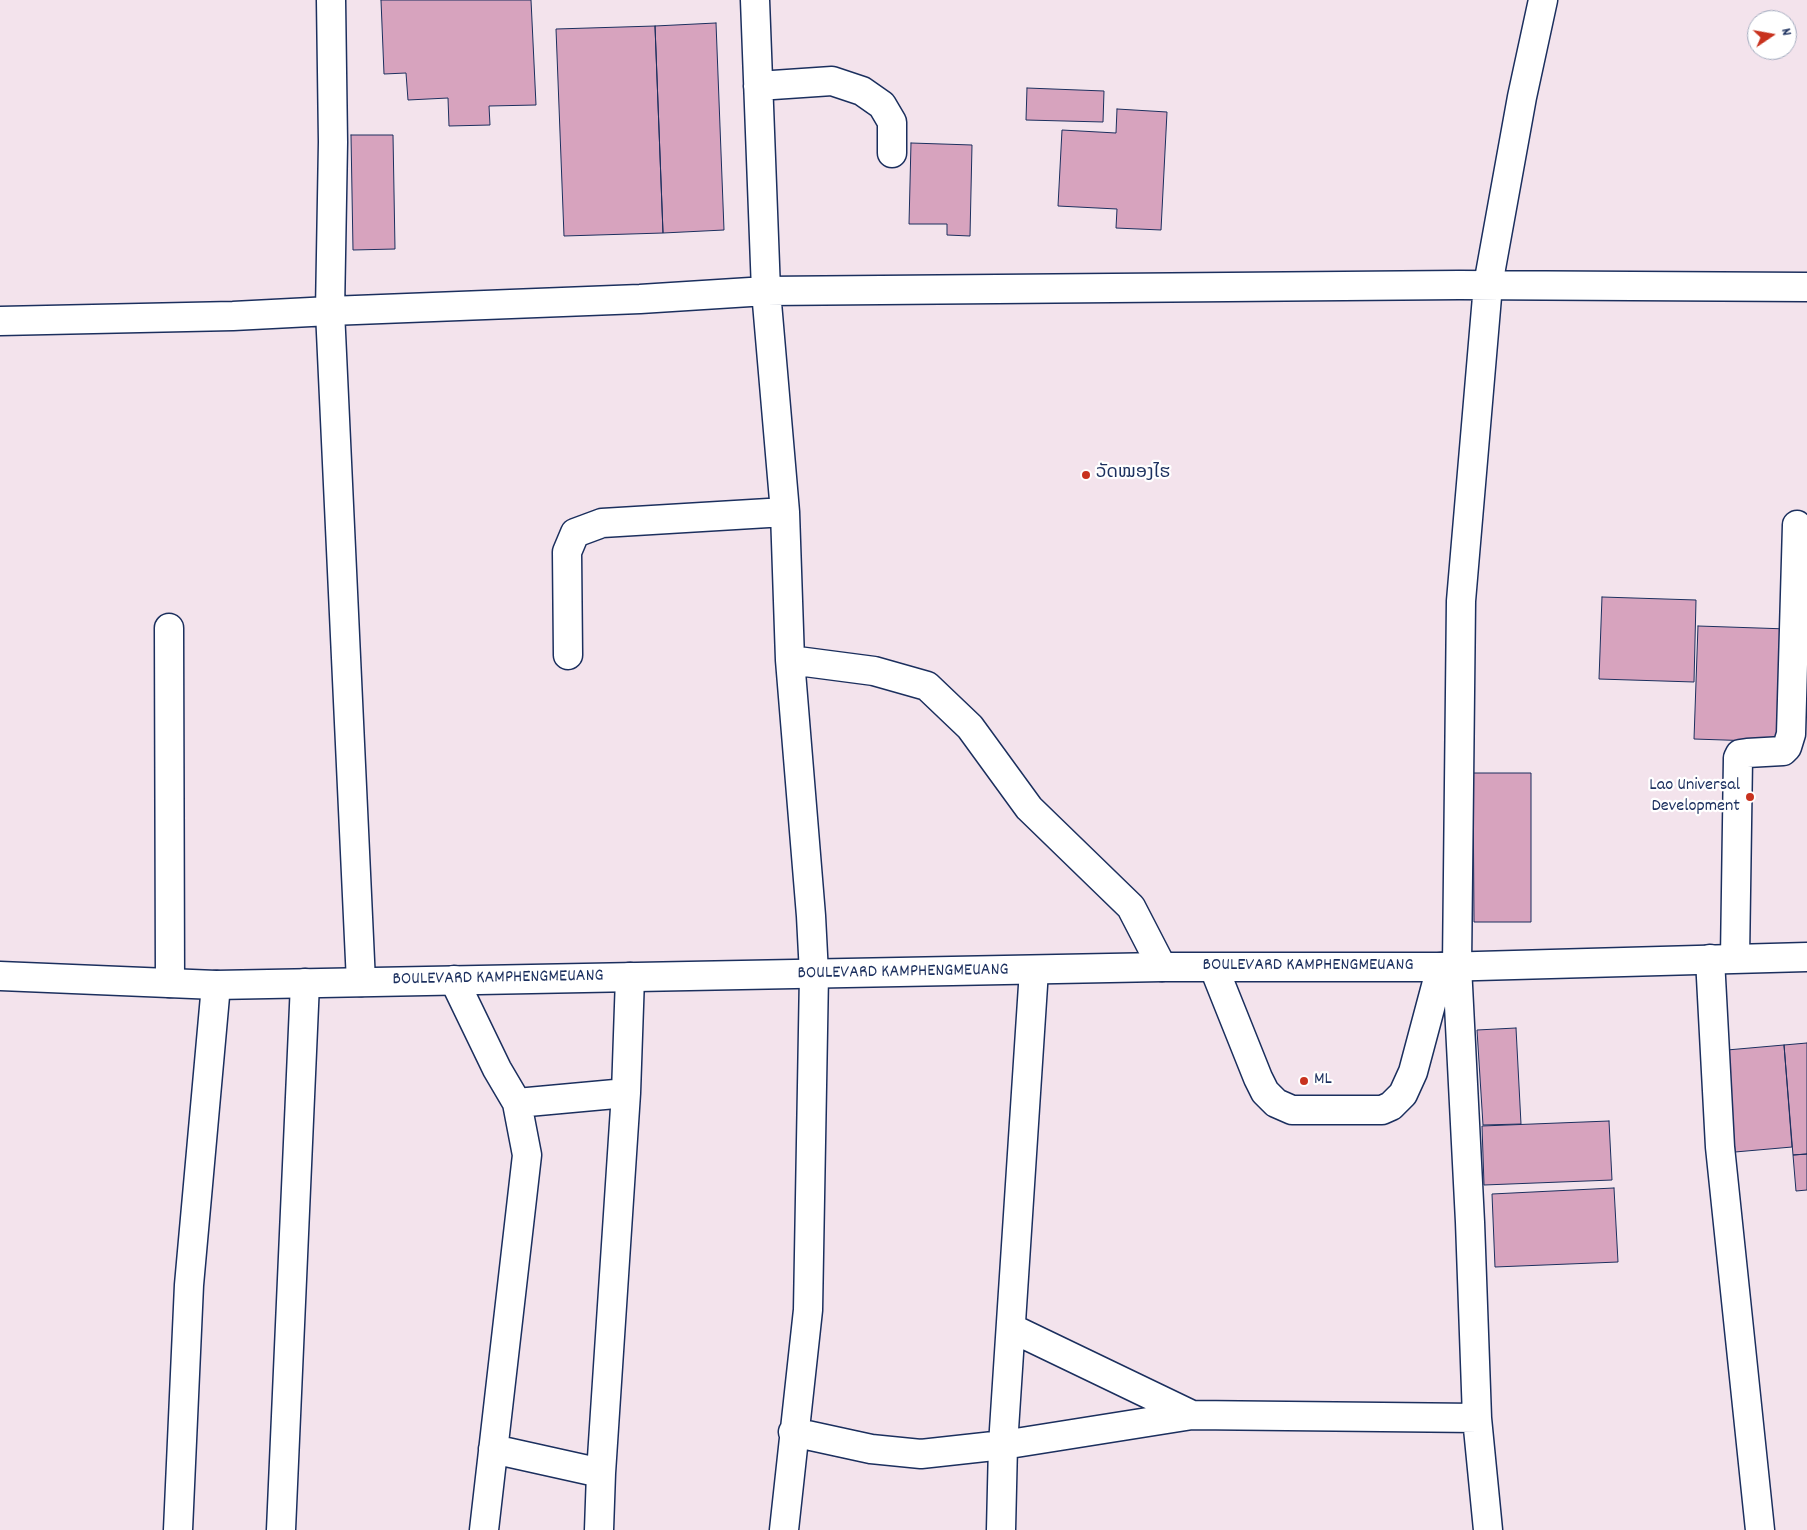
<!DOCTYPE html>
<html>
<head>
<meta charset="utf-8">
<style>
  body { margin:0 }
  #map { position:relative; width:1807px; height:1530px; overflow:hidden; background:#f3e3ec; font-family:Dekko,sans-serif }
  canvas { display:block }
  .north { position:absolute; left:1747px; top:10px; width:50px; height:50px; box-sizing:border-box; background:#fff; border:1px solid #a4acbf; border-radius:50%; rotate:78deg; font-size:14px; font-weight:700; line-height:20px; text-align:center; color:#1b2f5e }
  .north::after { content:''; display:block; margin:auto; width:18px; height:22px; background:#c8321e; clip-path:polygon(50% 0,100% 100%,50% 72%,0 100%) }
</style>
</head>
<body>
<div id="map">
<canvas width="1807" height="1530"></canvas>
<div class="north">N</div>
</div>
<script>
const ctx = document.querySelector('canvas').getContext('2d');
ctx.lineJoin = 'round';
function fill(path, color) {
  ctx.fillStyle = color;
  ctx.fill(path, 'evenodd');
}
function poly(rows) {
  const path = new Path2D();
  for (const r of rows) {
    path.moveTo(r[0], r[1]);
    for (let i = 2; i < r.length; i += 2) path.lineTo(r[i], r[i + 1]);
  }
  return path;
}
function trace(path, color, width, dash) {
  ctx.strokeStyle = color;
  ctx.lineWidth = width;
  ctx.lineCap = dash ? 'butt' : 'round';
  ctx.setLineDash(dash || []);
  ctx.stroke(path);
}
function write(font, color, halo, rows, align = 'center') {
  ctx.font = font + ' Dekko,"Noto Sans Lao",sans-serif';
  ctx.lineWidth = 4.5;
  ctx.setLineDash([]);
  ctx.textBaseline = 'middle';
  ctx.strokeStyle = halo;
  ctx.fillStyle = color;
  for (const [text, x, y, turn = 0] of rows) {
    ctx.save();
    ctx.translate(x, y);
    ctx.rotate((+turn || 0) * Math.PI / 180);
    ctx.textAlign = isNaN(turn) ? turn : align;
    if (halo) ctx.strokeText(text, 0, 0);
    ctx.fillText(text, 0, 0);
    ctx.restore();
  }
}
const building = poly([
  [381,0,531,0,536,105,489,106,490,125,449,126,448,98,408,100,406,73,384,74,381,0],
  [716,23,724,230,663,233,655,26,716,23],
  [655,26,663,233,564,236,556,29,655,26],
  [1027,88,1104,91,1103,122,1026,120,1027,88],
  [1117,109,1167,112,1161,230,1116,228,1117,209,1058,206,1062,130,1116,133,1117,109],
  [351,135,393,135,395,249,353,250,351,135],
  [911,143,972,145,970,236,947,235,947,224,909,224,911,143],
  [1602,597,1696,600,1694,682,1599,679,1602,597],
  [1698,626,1788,629,1784,742,1694,739,1698,626],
  [1473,773,1531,773,1531,922,1474,922,1473,773],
  [1516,1028,1521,1124,1483,1125,1477,1030,1516,1028],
  [1807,1043,1807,1154,1793,1155,1784,1045,1807,1043],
  [1784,1045,1792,1147,1735,1152,1727,1050,1784,1045],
  [1609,1121,1612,1180,1484,1185,1482,1126,1609,1121],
  [1807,1154,1807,1190,1796,1191,1793,1155,1807,1154],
  [1614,1188,1618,1262,1495,1267,1492,1194,1614,1188]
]);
fill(building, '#d7a3be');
trace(building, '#1b2f5e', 1);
const minor = poly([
  [331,0,333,142,330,311,361,982],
  [755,0,766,291,785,512,790,660,811,916,814,974,808,1310,784,1530],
  [758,86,832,81,862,91,882,105,892,122,892,153],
  [0,321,233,316,330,311,640,299,766,291,1459,285,1807,287],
  [169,628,170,983],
  [568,655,567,552,575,533,602,523,785,512],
  [790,660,874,671,927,686,970,727,1029,808,1131,907,1162,967],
  [1735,958,1738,758,1740,754,1747,753,1783,751,1787,747,1791,734,1797,525],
  [1710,959,1720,1147,1760,1530],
  [1214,968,1258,1078,1265,1092,1276,1103,1292,1110,1382,1110,1391,1106,1403,1094,1413,1072,1441,967],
  [454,980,497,1069,517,1103,527,1155,484,1530],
  [517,1103,626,1093],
  [1011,1328,1192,1415,1477,1418],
  [793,1432,871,1449,921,1454,1003,1445,1192,1415],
  [493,1449,601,1473],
  [178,1530,189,1285,216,985],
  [281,1530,305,983],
  [599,1530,601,1473,626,1093,630,977],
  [1001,1530,1003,1445,1034,970],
  [1488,1530,1477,1418,1470,1222,1457,966,1461,601,1488,285,1522,97,1543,0]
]);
const major = poly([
  [0,976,216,985,1162,967,1441,967,1807,957]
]);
trace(minor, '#1b2f5e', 31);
trace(major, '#1b2f5e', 31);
trace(minor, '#fff', 28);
trace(major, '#fff', 28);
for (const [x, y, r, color] of [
  [1086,475,5,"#c8321e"],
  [1750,797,5,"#c8321e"],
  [1304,1081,5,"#c8321e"]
]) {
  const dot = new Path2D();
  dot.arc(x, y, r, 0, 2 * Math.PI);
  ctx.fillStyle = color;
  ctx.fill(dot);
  trace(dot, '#fff', 2);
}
write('18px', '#1b2f5e', '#fff', [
  ["ວັດໝອງໄຮ",1096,475],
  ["Lao Universal",1740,787,"right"],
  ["Development",1740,808,"right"],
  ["ML",1314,1081]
], 'left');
write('18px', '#1b2f5e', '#fff', [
  ["BOULEVARD KAMPHENGMEUANG",1308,967],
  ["BOULEVARD KAMPHENGMEUANG",903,973,-1],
  ["BOULEVARD KAMPHENGMEUANG",498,979,-1]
]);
</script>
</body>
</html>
